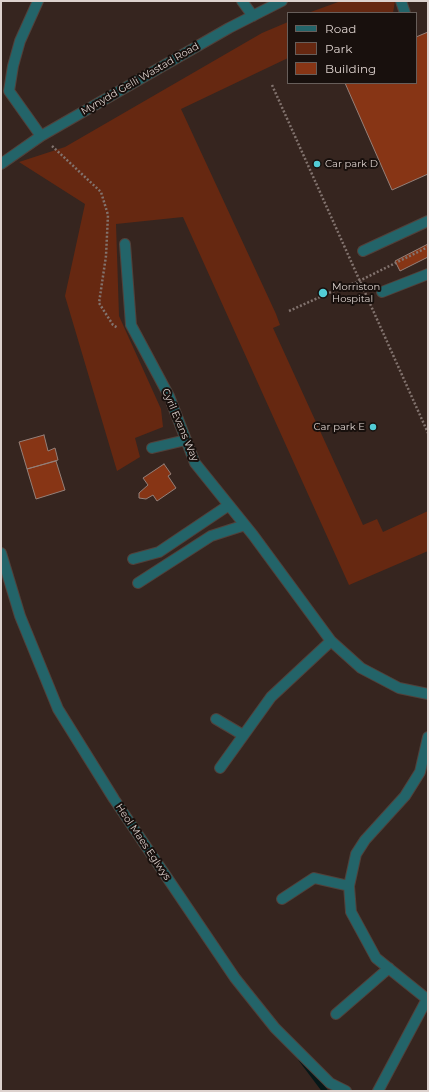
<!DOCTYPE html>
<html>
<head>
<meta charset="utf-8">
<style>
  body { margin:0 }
  #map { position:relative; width:429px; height:1092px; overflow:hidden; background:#36251f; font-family:Montserrat,sans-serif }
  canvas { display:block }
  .frame { position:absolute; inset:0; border:2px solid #ddd2ce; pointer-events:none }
  .legend { position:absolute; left:287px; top:12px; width:130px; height:72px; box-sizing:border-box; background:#18100d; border:1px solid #675e5a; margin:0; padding:5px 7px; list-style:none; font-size:12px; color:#ddd2ce }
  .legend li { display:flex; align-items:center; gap:8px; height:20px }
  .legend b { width:20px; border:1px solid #675e5a }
</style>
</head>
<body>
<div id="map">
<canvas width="429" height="1092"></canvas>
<div class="frame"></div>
<ul class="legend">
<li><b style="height:5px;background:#236469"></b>Road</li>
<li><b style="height:11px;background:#662811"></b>Park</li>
<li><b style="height:11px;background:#873515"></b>Building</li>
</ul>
</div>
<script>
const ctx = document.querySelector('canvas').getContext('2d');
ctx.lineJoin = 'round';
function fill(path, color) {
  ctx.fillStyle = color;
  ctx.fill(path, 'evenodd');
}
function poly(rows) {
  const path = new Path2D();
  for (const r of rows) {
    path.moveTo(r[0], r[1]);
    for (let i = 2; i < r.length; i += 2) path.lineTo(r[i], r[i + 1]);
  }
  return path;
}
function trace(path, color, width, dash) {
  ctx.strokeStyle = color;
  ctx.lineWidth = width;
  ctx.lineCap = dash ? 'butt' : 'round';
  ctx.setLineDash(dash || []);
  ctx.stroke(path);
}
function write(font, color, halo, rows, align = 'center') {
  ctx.font = font + ' Montserrat,sans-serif';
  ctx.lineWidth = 4;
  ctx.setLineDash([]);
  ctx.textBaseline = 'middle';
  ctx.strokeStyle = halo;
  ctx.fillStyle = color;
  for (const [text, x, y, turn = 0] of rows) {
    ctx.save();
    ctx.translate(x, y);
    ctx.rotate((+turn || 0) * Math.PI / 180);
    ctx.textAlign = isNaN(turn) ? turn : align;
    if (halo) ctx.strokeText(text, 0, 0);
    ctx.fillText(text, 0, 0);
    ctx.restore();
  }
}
fill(poly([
  [341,1,395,1,393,13,308,13],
  [288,22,288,58,181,109,276,314,280,325,273,328,363,525,377,519,383,532,428,511,428,551,349,585,183,217,116,224,119,316,161,409,163,427,135,438,140,457,117,471,65,296,85,204,19,162,65,147,262,33]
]), '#662811');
trace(poly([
  [301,1059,325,1091]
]), '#051718', 5.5);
const building = poly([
  [428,32,428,174,392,190,345,83,416,83,416,37,428,32],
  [428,244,428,257,400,271,395,261,428,244],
  [44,435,48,451,55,448,58,460,27,469,19,442,44,435],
  [56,461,65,490,36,499,27,469,56,461],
  [164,464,171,474,168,476,176,488,157,501,153,495,146,499,139,498,139,493,148,485,143,478,164,464]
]);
fill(building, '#873515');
trace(building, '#958079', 1);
const minor = poly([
  [38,1,20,41,13,66,9,91,41,136],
  [242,1,253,16],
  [401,1,405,13],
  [1,164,41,136,229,28,282,1],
  [125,244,131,325,169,396,195,463,253,535,331,641,361,668,399,688,428,694],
  [363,251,428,221],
  [382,292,428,274],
  [152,448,186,440],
  [1,553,20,616,58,709,114,799,235,978,275,1028,330,1083,346,1091],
  [133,559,159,552,229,505],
  [138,583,211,536,245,525],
  [216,719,243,735],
  [220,768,271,697,331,641],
  [282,899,314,878,349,886],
  [427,999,376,958,351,912,349,886,356,854,365,840,405,796,420,772,428,737],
  [336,1014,389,968],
  [378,1091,427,999]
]);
trace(minor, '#51413b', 12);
trace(poly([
  [272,85,428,433],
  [52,146,101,192,108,215,106,256,99,303,113,325,118,328],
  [289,311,329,293,359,281,428,247]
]), '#82736e', 2.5, [2, 2]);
trace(minor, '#236469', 10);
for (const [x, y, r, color] of [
  [317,164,4,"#52ccd5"],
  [323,293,5,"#52ccd5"],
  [373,427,4,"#52ccd5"]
]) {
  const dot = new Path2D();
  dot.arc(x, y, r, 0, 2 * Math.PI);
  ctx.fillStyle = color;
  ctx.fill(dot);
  trace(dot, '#18100d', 1.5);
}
write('10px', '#ddd2ce', '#18100d', [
  ["Mynydd Gelli Wastad Road",140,79,-30],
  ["Cyril Evans Way",180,425,67],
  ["Heol Maes Eglwys",143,842,56]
]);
write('10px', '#ddd2ce', '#18100d', [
  ["Car park D",325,164],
  ["Morriston",332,287],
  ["Hospital",332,299],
  ["Car park E",365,427,"right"]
], 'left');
</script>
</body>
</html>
